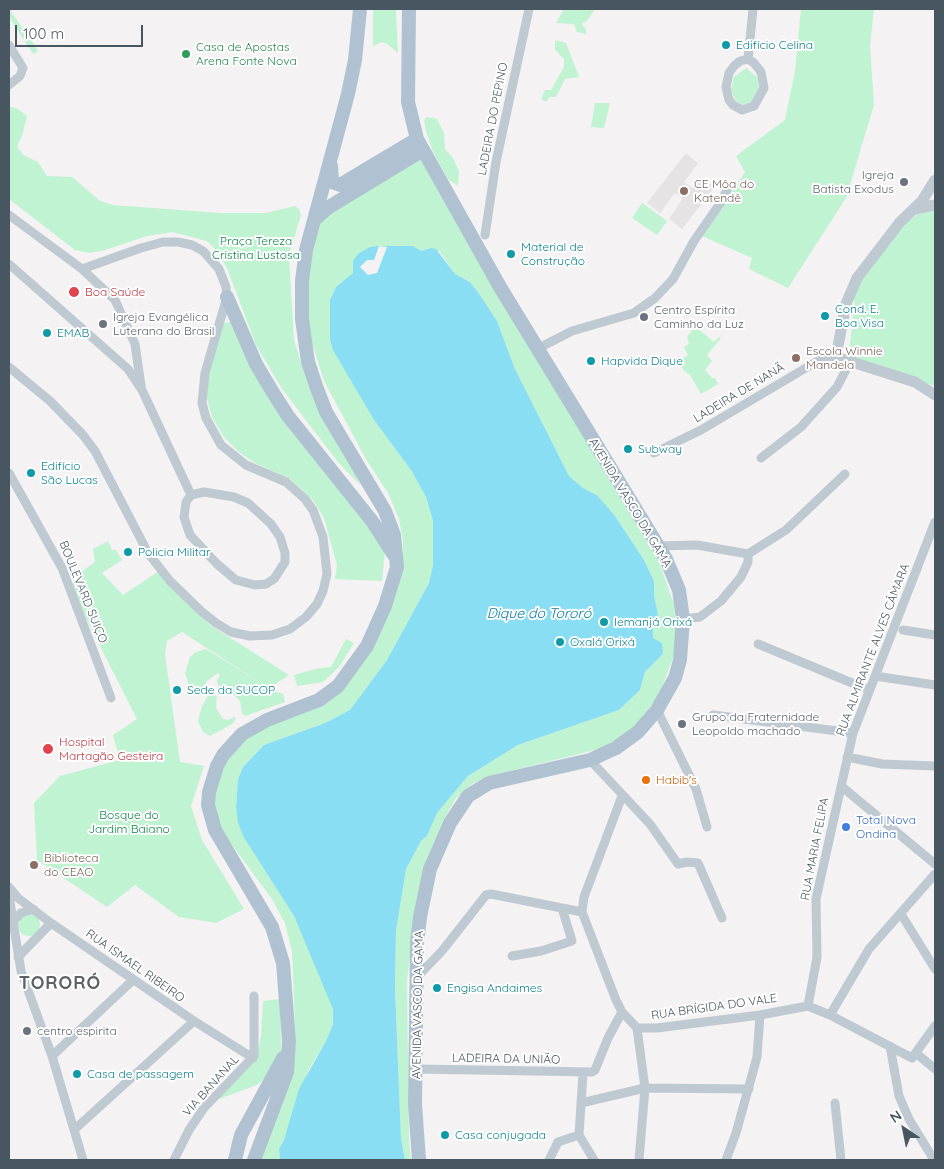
<!DOCTYPE html>
<html>
<head>
<meta charset="utf-8">
<style>
  body { margin:0 }
  #map { position:relative; width:944px; height:1169px; overflow:hidden; background:#f4f2f2; font-family:Quicksand,sans-serif }
  canvas { display:block }
  .frame { position:absolute; inset:0; border:10px solid #485661; pointer-events:none }
  .north { position:absolute; left:879px; top:1104px; width:50px; height:50px; -webkit-text-stroke:4px #fff; paint-order:stroke; rotate:326deg; font-size:14px; font-weight:700; line-height:20px; text-align:center; color:#485661 }
  .north::after { content:''; display:block; margin:auto; width:18px; height:22px; background:#485661; clip-path:polygon(50% 0,100% 100%,50% 72%,0 100%) }
  .scale { position:absolute; left:15px; top:25px; width:128px; height:22px; box-sizing:border-box; border:2px solid #485661; border-top:0; padding-left:6px; font-size:15px; line-height:18px; white-space:nowrap; color:#485661; -webkit-text-stroke:4px #fff; paint-order:stroke }
</style>
</head>
<body>
<div id="map">
<canvas width="944" height="1169"></canvas>
<div class="frame"></div>
<div class="north">N</div>
<div class="scale">100 m</div>
</div>
<script>
const ctx = document.querySelector('canvas').getContext('2d');
ctx.lineJoin = 'round';
function fill(path, color) {
  ctx.fillStyle = color;
  ctx.fill(path, 'evenodd');
}
function poly(rows) {
  const path = new Path2D();
  for (const r of rows) {
    if (r.length === 3) {
      path.moveTo(r[0] + r[2], r[1]);
      path.arc(r[0], r[1], r[2], 0, 2 * Math.PI);
      continue;
    }
    path.moveTo(r[0], r[1]);
    for (let i = 2; i < r.length; i += 2) path.lineTo(r[i], r[i + 1]);
  }
  return path;
}
function trace(path, color, width, dash) {
  ctx.strokeStyle = color;
  ctx.lineWidth = width;
  ctx.lineCap = dash ? 'butt' : 'round';
  ctx.setLineDash(dash || []);
  ctx.stroke(path);
}
function write(font, color, halo, rows, align = 'center') {
  ctx.font = font + ' Quicksand,sans-serif';
  ctx.lineWidth = 4;
  ctx.setLineDash([]);
  ctx.textBaseline = 'middle';
  ctx.strokeStyle = halo;
  ctx.fillStyle = color;
  for (const [text, x, y, turn = 0] of rows) {
    ctx.save();
    ctx.translate(x, y);
    ctx.rotate((+turn || 0) * Math.PI / 180);
    ctx.textAlign = isNaN(turn) ? turn : align;
    if (halo) ctx.strokeText(text, 0, 0);
    ctx.fillText(text, 0, 0);
    ctx.restore();
  }
}
fill(poly([
  [686,153,698,163,684,182,692,188,701,177,715,187,682,229,669,219,683,198,675,193,660,213,647,203]
]), '#e5e3e4');
fill(poly([
  [9,9,36,47,38,51,33,54,9,17],
  [373,9,396,9,398,53,387,44,382,42,373,46],
  [564,9,595,9,587,21,581,24,586,29,586,34,577,32,574,24,556,23],
  [801,9,874,9,870,45,874,105,846,198,788,288,749,269,752,258,702,236,745,172,736,156,785,120,795,71],
  [555,40,566,43,579,77,565,79,556,97,550,97,546,102,541,99,545,90,551,90,564,67,564,59,555,50],
  [746,68,757,77,759,88,751,102,743,105,735,100,731,89,734,77],
  [595,103,610,103,604,128,591,127],
  [11,107,18,109,27,116,22,136,17,146,23,155,38,162,47,176,72,177,100,201,113,205,220,213,266,213,295,206,299,209,301,215,289,255,294,340,309,388,328,429,352,465,360,485,338,462,282,389,256,345,227,268,218,252,207,241,172,232,147,236,105,250,90,253,75,250,9,199,9,108],
  [427,117,437,119,444,133,445,149,453,158,459,172,458,186,448,179,433,152,426,131,424,120],
  [421,155,522,332,659,562,674,605,676,630,674,655,659,695,632,730,603,748,486,777,472,784,456,798,443,821,424,865,416,902,407,981,409,1142,411,1160,405,1160,401,1139,395,988,396,931,406,869,421,841,427,836,437,813,468,776,518,745,619,710,640,690,645,672,663,654,653,638,653,625,658,614,654,595,654,581,644,560,615,516,598,496,583,488,569,476,515,369,497,321,480,295,470,282,455,274,440,252,431,248,421,251,379,246,351,275,336,287,330,300,330,340,374,420,411,470,426,497,433,521,433,565,429,583,387,660,350,710,325,723,264,745,243,767,238,779,236,808,243,835,294,916,334,1009,333,1023,326,1041,309,1069,284,1140,279,1149,280,1160,260,1160,296,1046,292,951,285,923,272,899,221,830,213,806,219,771,234,745,340,686,403,565,403,540,399,519,388,493,366,459,324,381,312,342,305,299,307,259,321,208],
  [642,203,667,221,657,235,632,218],
  [935,211,935,386,856,363,849,354,856,285,898,230,917,214],
  [229,322,233,324,385,552,382,581,335,579,337,565,324,518,313,500,290,479,255,463,239,452,224,437,212,417,205,391,209,368,222,328,224,323],
  [692,324,714,342,719,337,721,338,707,355,712,361,705,370,712,378,715,378,718,384,701,394,690,375,683,370,680,360,688,355,684,347,689,344,687,336,692,331],
  [108,541,112,550,116,550,122,560,102,573,123,595,159,571,210,625,289,675,268,689,283,694,285,702,245,716,242,713,240,701,234,695,224,695,219,690,217,680,220,675,218,673,207,681,199,696,192,695,185,673,190,657,196,652,206,649,264,685,182,632,167,641,165,654,180,762,204,766,191,806,202,840,244,909,216,923,179,917,135,885,107,907,37,860,34,803,60,776,120,760,113,735,137,719,69,585,75,582,74,577,95,562,93,549],
  [346,639,354,643,339,667,323,682,297,686,294,675,319,668,331,667],
  [213,694,217,697,216,708,223,719,228,720,234,717,236,719,232,724,210,736,203,732,198,721,202,706,208,696],
  [29,925,11],
  [280,999,281,1051,276,1069,257,1085,216,1100,257,1056,261,1036,263,1001]
]), '#bff3d2');
fill(poly([
  [379,246,413,246,421,251,431,248,436,249,455,274,470,282,480,295,497,321,515,369,569,476,583,488,598,496,615,516,644,560,654,581,654,595,658,614,653,625,653,638,662,643,663,654,645,672,640,690,619,710,518,745,468,776,437,813,427,836,421,841,406,869,396,931,395,988,401,1139,405,1160,280,1160,279,1149,284,1140,299,1089,326,1041,333,1024,333,1009,294,916,243,836,238,822,236,807,238,779,243,767,264,745,325,723,350,710,387,660,429,583,433,565,433,521,426,497,411,470,374,420,333,350,330,340,330,300,336,287,353,273,353,261,358,254,370,247]
]), '#89def3');
fill(poly([
  [379,246,387,247,377,273,368,275,360,267,367,260,374,260]
]), '#f4f2f2');
trace(poly([
  [9,45,23,68,20,76,9,85],
  [748,59,754,63,761,72,764,88,754,106,742,110,733,105,729,100,726,87,729,73,734,66,740,61,748,59],
  [748,59,753,9],
  [9,215,82,269,115,300,135,344,141,386],
  [485,235,496,162,529,9],
  [9,264,128,369,142,390,191,495],
  [537,349,572,331,634,313,655,298,673,279,694,241,721,202,729,186],
  [9,367,50,401,83,435,95,451,148,553,170,581,201,611,216,623,231,632,250,636,272,635,290,629,306,617,317,604,323,591,327,574,323,537,313,510,305,499,286,482,246,465,221,445,206,418,202,403,205,373,227,297,226,287,219,269,203,251,192,245,178,242,163,242,141,248,82,269],
  [654,453,701,430,821,359,827,356,836,357],
  [761,458,801,427,837,387,850,362],
  [9,473,62,568,111,698],
  [204,492,234,497,248,503,271,524,280,537,285,553,285,562,274,579,266,584,255,585,236,580,217,564,190,535,184,517,186,502,191,495,204,492],
  [658,546,697,545,748,554,786,530,845,474],
  [683,619,700,617,721,601,741,577,748,562,748,554],
  [903,630,935,635],
  [758,644,869,690],
  [875,676,935,685],
  [657,710,696,789,707,827],
  [713,715,853,733],
  [847,757,882,764,935,766],
  [590,760,650,824,678,864,687,862,698,863,722,918],
  [841,786,935,864],
  [622,796,584,897,582,912,616,1000,622,1012,637,1028,657,1028,760,1015,808,1006,830,1015,912,1058,935,1026],
  [9,887,18,898,51,923,194,1021,253,1058],
  [9,896,21,971,52,1056,83,1160],
  [901,914,935,969],
  [12,922,21,913,33,909],
  [512,956,541,951,572,941,562,908],
  [18,957,51,923],
  [417,977,442,951,486,895,491,894,582,912],
  [808,1006,817,957,816,899,853,733,935,522],
  [830,1015,869,949,935,874],
  [637,1028,645,1088,639,1160],
  [890,1046,899,1096,909,1119,934,1160],
  [917,1054,935,1069],
  [52,1056,133,980],
  [417,1069,592,1072,595,1070,608,1038,622,1012],
  [583,1073,579,1135,594,1160],
  [581,1103,645,1088,749,1089],
  [835,1103,841,1160],
  [75,1129,194,1021],
  [174,1160,189,1130,204,1108,254,1056,254,996],
  [549,1160,558,1142,579,1135],
  [726,1160,736,1133,757,1057,760,1015]
]), '#bfc9d2', 9);
trace(poly([
  [935,180,922,201,900,222,857,278,846,304,836,357,915,382,935,395],
  [915,209,935,205]
]), '#bfc9d2', 11);
trace(poly([
  [409,9,408,102,417,139,500,287,666,559,679,590,683,619,680,660,675,678,657,710,638,732,616,748,590,760,489,783,468,796,450,823,430,869,420,917,417,943,415,1104,419,1160],
  [331,166,332,182,340,185,417,139],
  [314,220,329,207,423,150],
  [227,297,256,364,272,391,288,416,372,521,394,555],
  [235,1160,241,1135,283,1058],
  [254,1160,287,1072,289,1041,283,963,272,927,215,830,208,805,209,792,217,766,223,755,242,734,267,720,319,700,338,686,367,646,385,606,397,567,394,535,385,511,326,412,316,386,308,362,302,319,302,281,306,250,348,94,355,60,360,9]
]), '#b0c2d2', 14);
for (const [x, y, r, color] of [
  [726,45,5,"#0f9aa8"],
  [186,54,5,"#2e9e5b"],
  [904,182,5,"#6b7280"],
  [684,191,5,"#8d6e63"],
  [511,254,5,"#0f9aa8"],
  [74,292,6,"#e0444e"],
  [825,316,5,"#0f9aa8"],
  [644,317,5,"#6b7280"],
  [103,324,5,"#6b7280"],
  [47,333,5,"#0f9aa8"],
  [796,358,5,"#8d6e63"],
  [591,361,5,"#0f9aa8"],
  [628,449,5,"#0f9aa8"],
  [31,473,5,"#0f9aa8"],
  [128,552,5,"#0f9aa8"],
  [604,622,5,"#0f9aa8"],
  [560,642,5,"#0f9aa8"],
  [177,690,5,"#0f9aa8"],
  [682,724,5,"#6b7280"],
  [48,749,6,"#e0444e"],
  [646,780,5,"#e8710a"],
  [846,827,5,"#3f7fe0"],
  [34,865,5,"#8d6e63"],
  [437,988,5,"#0f9aa8"],
  [27,1031,5,"#6b7280"],
  [77,1074,5,"#0f9aa8"],
  [445,1135,5,"#0f9aa8"]
]) {
  const dot = new Path2D();
  dot.arc(x, y, r, 0, 2 * Math.PI);
  ctx.fillStyle = color;
  ctx.fill(dot);
  trace(dot, '#fff', 2);
}
write('12px', '#0d838f', '#fff', [
  ["Edifício Celina",736,45],
  ["Material de",521,247],
  ["Construção",521,261],
  ["Cond. E.",835,309],
  ["Boa Visa",835,323],
  ["EMAB",57,333],
  ["Hapvida Dique",601,361],
  ["Subway",638,449],
  ["Edifício",41,466],
  ["São Lucas",41,480],
  ["Policia Militar",138,552],
  ["Iemanjá Orixá",614,622],
  ["Oxalá Orixá",570,642],
  ["Sede da SUCOP",187,690],
  ["Engisa Andaimes",447,988],
  ["Casa de passagem",87,1074],
  ["Casa conjugada",455,1135]
], 'left');
write('12px', '#27864d', '#fff', [
  ["Casa de Apostas",196,47],
  ["Arena Fonte Nova",196,61]
], 'left');
write('12px', '#485661', '#fff', [
  ["LADEIRA DO PEPINO",493,119,-79],
  ["LADEIRA DE NANÃ",739,393,-31],
  ["AVENIDA VASCO DA GAMA",630,503,59],
  ["BOULEVARD SUIÇO",83,592,68],
  ["RUA ALMIRANTE ALVES CÂMARA",873,650,-69],
  ["RUA MARIA FELIPA",815,849,-79],
  ["RUA ISMAEL RIBEIRO",135,966,35],
  ["AVENIDA VASCO DA GAMA",418,1005,-89],
  ["RUA BRÍGIDA DO VALE",714,1007,-8],
  ["LADEIRA DA UNIÃO",506,1059,1],
  ["VIA BANANAL",211,1086,-48]
]);
write('12px', '#5b616d', '#fff', [
  ["Igreja",894,175,"right"],
  ["Batista Exodus",894,189,"right"],
  ["Centro Espírita",654,310],
  ["Caminho da Luz",654,324],
  ["Igreja Evangélica",113,317],
  ["Luterana do Brasil",113,331],
  ["Grupo da Fraternidade",692,717],
  ["Leopoldo machado",692,731],
  ["centro espirita",37,1031]
], 'left');
write('12px', '#785e54', '#fff', [
  ["CE Môa do",694,184],
  ["Katendê",694,198],
  ["Escola Winnie",806,351],
  ["Mandela",806,365],
  ["Biblioteca",44,858],
  ["do CEAO",44,872]
], 'left');
write('12px', '#108549', '#fff', [
  ["Praça Tereza",256,241],
  ["Cristina Lustosa",256,255],
  ["Bosque do",129,815],
  ["Jardim Baiano",129,829]
]);
write('12px', '#be3a42', '#fff', [
  ["Boa Saúde",85,292],
  ["Hospital",59,742],
  ["Martagão Gesteira",59,756]
], 'left');
write('12px', '#c56008', '#fff', [
  ["Habib's",656,780]
], 'left');
write('12px', '#366cbe', '#fff', [
  ["Total Nova",856,820],
  ["Ondina",856,834]
], 'left');
write('italic 14px', '#047b99', '#fff', [
  ["Dique do Tororó",539,614]
]);
ctx.letterSpacing = '1px';
write('bold 18px', '#5e6267', '#fff', [
  ["TORORÓ",60,984]
]);
ctx.letterSpacing = '0px';
</script>
</body>
</html>
